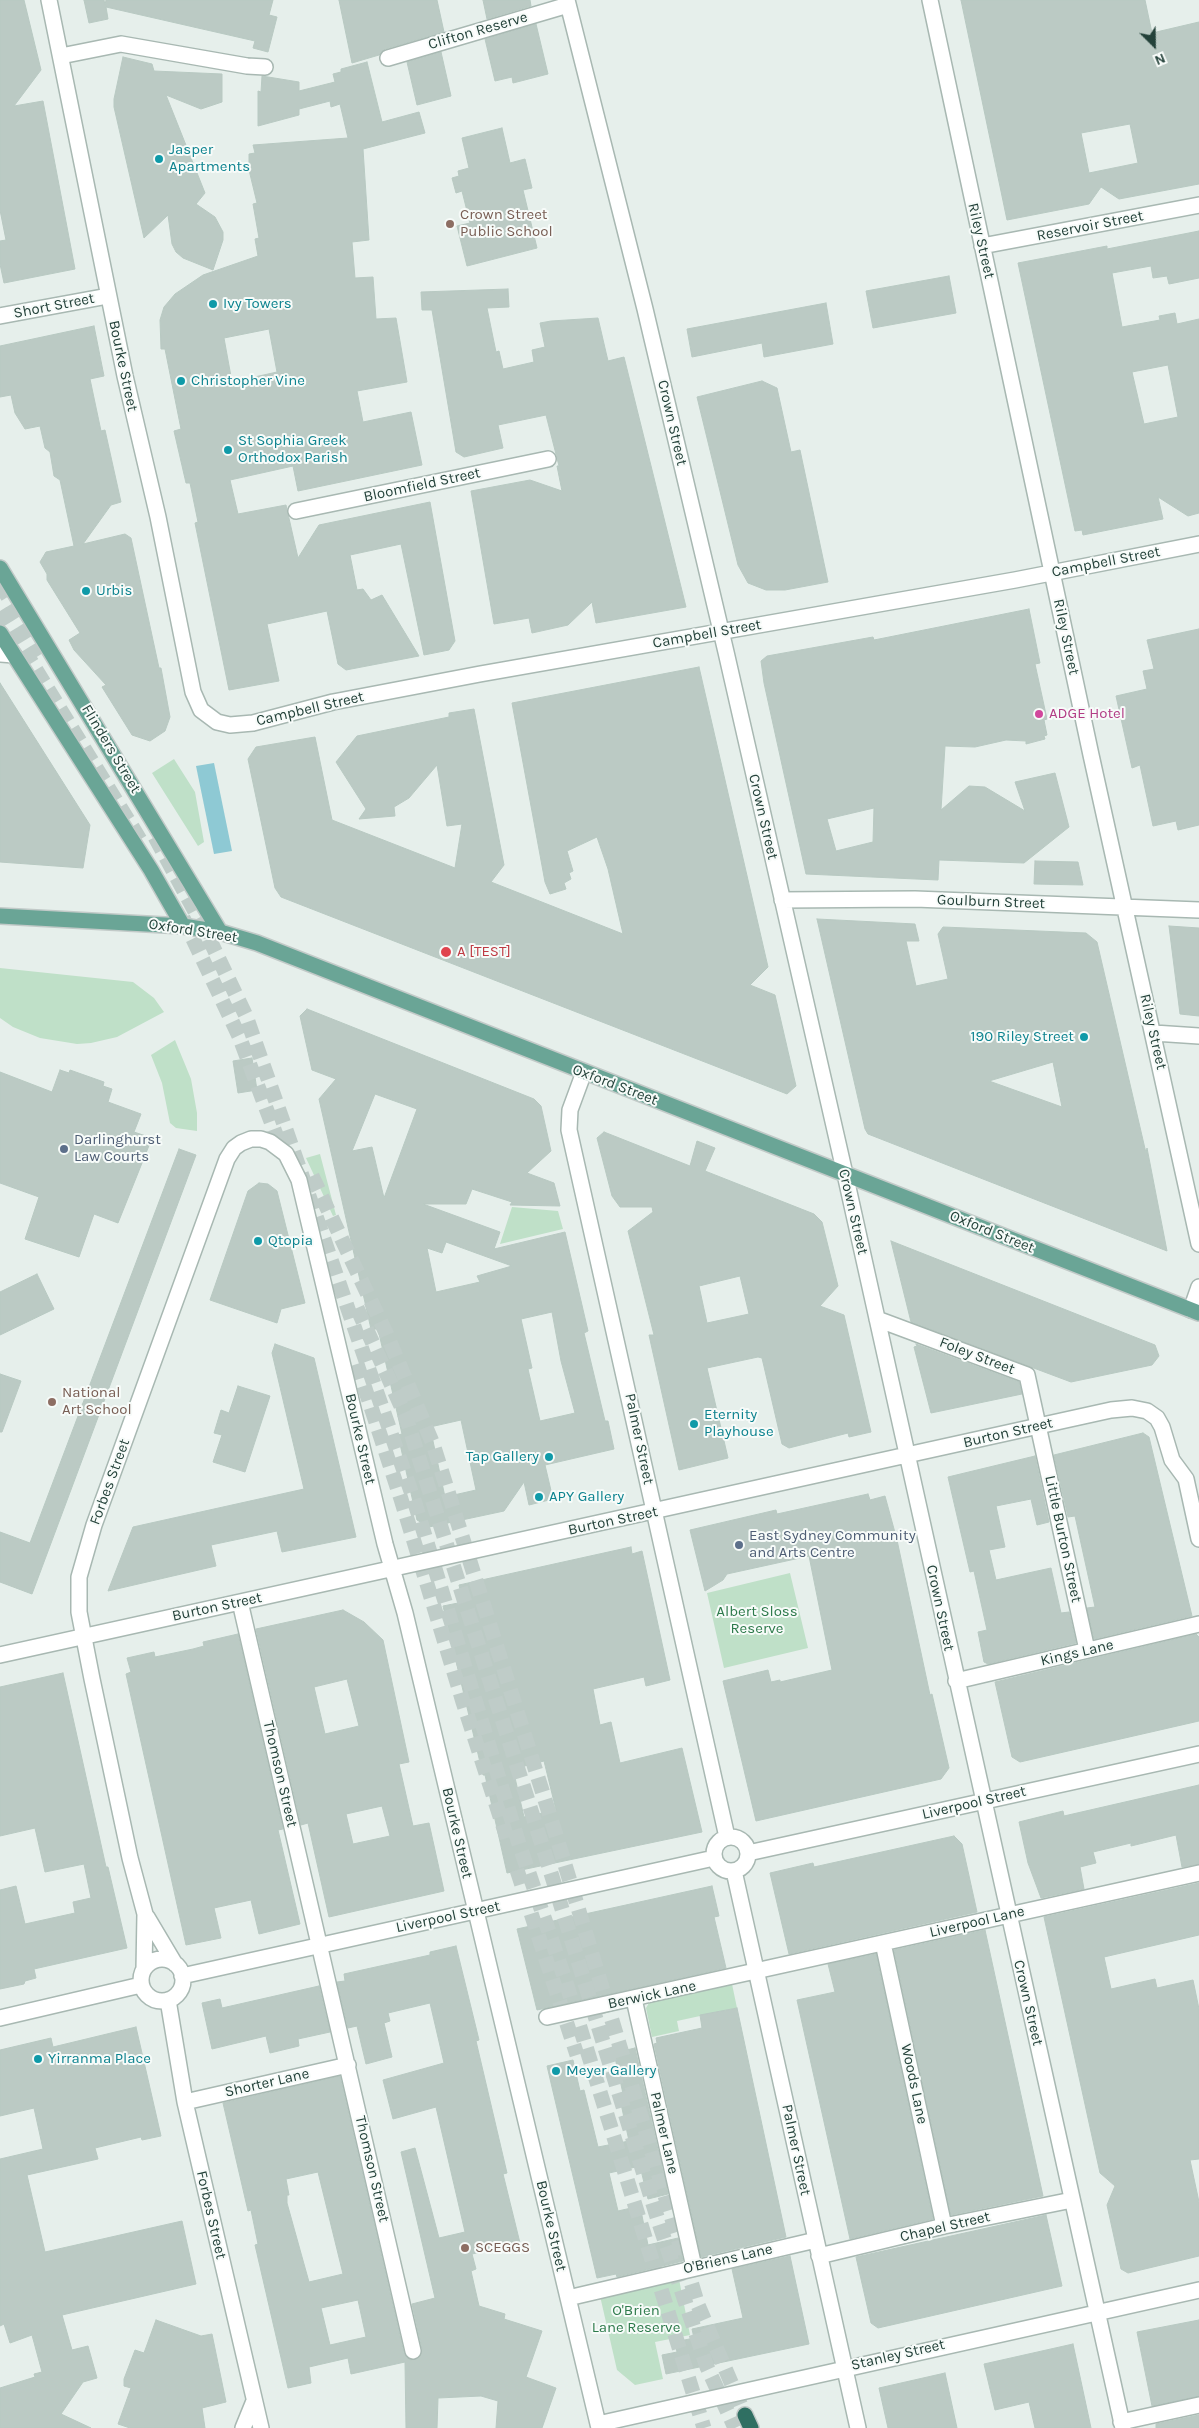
<!DOCTYPE html>
<html>
<head>
<meta charset="utf-8">
<style>
  body { margin:0 }
  #map { position:relative; width:1199px; height:2428px; overflow:hidden; background:#e6efeb; font-family:Karla,sans-serif }
  canvas { display:block }
  .north { position:absolute; left:1129px; top:20px; width:50px; height:50px; -webkit-text-stroke:4px #f7fbf9; paint-order:stroke; rotate:157deg; font-size:14px; font-weight:700; line-height:20px; text-align:center; color:#24423a }
  .north::after { content:''; display:block; margin:auto; width:18px; height:22px; background:#24423a; clip-path:polygon(50% 0,100% 100%,50% 72%,0 100%) }
</style>
</head>
<body>
<div id="map">
<canvas width="1199" height="2428"></canvas>
<div class="north">N</div>
</div>
<script>
const ctx = document.querySelector('canvas').getContext('2d');
ctx.lineJoin = 'round';
function fill(path, color) {
  ctx.fillStyle = color;
  ctx.fill(path, 'evenodd');
}
function poly(rows) {
  const path = new Path2D();
  for (const r of rows) {
    if (r.length === 3) {
      path.moveTo(r[0] + r[2], r[1]);
      path.arc(r[0], r[1], r[2], 0, 2 * Math.PI);
      continue;
    }
    path.moveTo(r[0], r[1]);
    for (let i = 2; i < r.length; i += 2) path.lineTo(r[i], r[i + 1]);
  }
  return path;
}
function trace(path, color, width, dash) {
  ctx.strokeStyle = color;
  ctx.lineWidth = width;
  ctx.lineCap = dash ? 'butt' : 'round';
  ctx.setLineDash(dash || []);
  ctx.stroke(path);
}
function write(font, color, halo, rows, align = 'center') {
  ctx.font = font + ' Karla,sans-serif';
  ctx.lineWidth = 4;
  ctx.setLineDash([]);
  ctx.textBaseline = 'middle';
  ctx.strokeStyle = halo;
  ctx.fillStyle = color;
  for (const [text, x, y, turn = 0] of rows) {
    ctx.save();
    ctx.translate(x, y);
    ctx.rotate((+turn || 0) * Math.PI / 180);
    ctx.textAlign = isNaN(turn) ? turn : align;
    if (halo) ctx.strokeText(text, 0, 0);
    ctx.fillText(text, 0, 0);
    ctx.restore();
  }
}
fill(poly([
  [174,759,195,792,204,842,198,846,152,773],
  [0,968,133,982,154,998,164,1012,117,1037,91,1043,77,1044,40,1038,13,1027,0,1018],
  [175,1040,191,1079,197,1113,197,1131,176,1128,170,1123,162,1083,151,1055],
  [320,1154,336,1215,333,1216,306,1158],
  [512,1207,558,1211,563,1229,500,1244],
  [790,1573,808,1648,724,1668,707,1593],
  [732,1984,737,2008,677,2021,679,2031,652,2037,646,2008,649,2003],
  [679,2279,690,2335,655,2342,663,2379,635,2385,617,2370,600,2296]
]), '#bfe0c8');
fill(poly([
  [214,763,232,851,214,854,196,766]
]), '#8ec9d4');
const building = poly([
  [0,0,24,0,41,70,14,106,43,101,75,269,4,283,0,264,0,241,6,240,0,210,0,0],
  [84,0,104,0,105,5,106,0,273,0,269,15,277,17,268,52,253,48,255,41,106,7,108,19,89,23,84,0],
  [339,0,437,0,444,32,385,49,379,55,352,63,339,0],
  [483,0,530,0,531,6,487,19,483,0],
  [961,0,1145,0,1152,33,1199,22,1199,184,1119,199,1101,187,1089,204,1007,220,961,0],
  [1130,124,1138,163,1089,173,1081,133,1130,124],
  [536,24,548,74,513,83,512,77,495,81,485,39,536,24],
  [441,52,451,96,417,105,407,62,441,52],
  [123,57,152,64,154,71,222,74,222,102,201,109,166,95,205,193,196,204,215,217,223,232,223,240,213,270,183,258,176,252,172,244,168,215,144,238,114,107,114,99,123,57],
  [367,62,382,122,419,112,425,133,363,149,369,240,352,242,355,278,373,277,376,319,396,318,407,382,357,391,363,422,411,412,422,465,298,491,293,466,230,480,238,514,286,505,298,558,319,525,430,502,455,641,449,650,424,655,401,544,350,555,357,590,363,589,371,600,382,595,419,656,346,670,338,664,327,611,267,624,279,681,229,690,195,523,198,522,190,483,186,483,174,431,181,429,165,349,161,349,160,320,164,307,175,294,203,275,258,256,255,239,259,238,253,204,257,203,249,170,249,154,255,153,253,145,348,138,340,104,331,107,330,101,299,109,299,115,258,126,258,91,261,92,262,76,299,82,299,91,335,82,333,74,341,72,341,69,367,62],
  [269,329,277,372,232,382,224,338,269,329],
  [502,128,510,163,525,159,532,188,523,190,537,248,467,266,457,226,470,223,462,191,456,193,452,178,459,176,458,171,469,168,462,138,502,128],
  [1199,231,1199,278,1169,284,1167,276,1153,278,1151,266,1112,273,1122,327,1160,320,1159,316,1175,313,1177,324,1199,319,1199,513,1188,516,1158,497,1163,519,1083,535,1082,530,1075,531,1018,263,1107,246,1107,249,1199,231],
  [1168,365,1178,417,1144,424,1132,372,1168,365],
  [949,276,956,313,873,328,866,291,949,276],
  [508,289,509,307,487,308,496,352,499,351,503,369,534,362,532,350,545,347,540,323,551,321,598,318,608,361,624,357,686,607,596,623,592,602,568,625,532,633,529,618,494,624,471,491,530,480,562,491,557,466,559,466,546,415,498,425,503,448,464,457,456,452,432,310,422,310,421,292,508,289],
  [826,303,833,344,764,357,762,343,692,357,687,329,826,303],
  [94,326,104,376,90,379,101,431,105,430,121,502,111,505,83,544,125,534,131,538,159,668,161,668,170,717,165,731,150,741,132,735,102,687,106,685,74,650,69,640,80,633,47,580,47,574,40,562,46,552,74,546,60,480,54,476,50,452,45,448,40,426,25,429,15,413,11,395,0,397,0,346,94,326],
  [762,381,777,388,791,452,800,450,828,582,785,590,766,590,748,583,738,565,697,397,762,381],
  [1029,609,1040,663,1035,664,1047,719,1044,720,1047,735,1044,736,1045,739,1026,744,1026,741,1006,740,975,747,945,746,941,810,969,786,985,787,1025,811,1015,782,1055,773,1069,827,1024,863,939,860,938,880,806,874,764,683,761,661,767,656,873,637,874,640,1029,609],
  [874,808,873,842,836,851,827,819,874,808],
  [1199,629,1199,825,1178,830,1176,821,1153,826,1140,765,1132,768,1116,696,1147,689,1143,671,1154,669,1147,640,1199,629],
  [699,667,768,967,750,985,775,995,796,1086,787,1094,281,897,275,888,248,759,256,747,315,737,332,820,455,868,462,824,447,826,437,765,409,798,394,807,395,816,359,819,366,809,336,762,357,736,449,717,449,713,474,709,504,865,491,882,623,934,608,869,597,837,567,851,573,871,569,873,571,879,564,883,566,889,550,894,545,882,512,703,699,667],
  [0,683,90,825,83,868,0,862,0,683],
  [1035,861,1078,862,1083,885,1034,884,1035,861],
  [817,919,915,924,919,941,906,941,916,986,948,979,938,934,943,927,1086,933,1097,942,1146,1153,1147,1148,1167,1251,868,1134,865,1129,817,919],
  [1053,1062,1062,1107,989,1081,1053,1062],
  [1169,926,1199,928,1199,1016,1180,1014,1169,926],
  [307,1009,534,1099,541,1106,551,1151,527,1173,554,1183,560,1206,510,1205,512,1202,472,1189,466,1204,423,1204,500,1232,494,1249,565,1232,588,1331,584,1333,605,1421,608,1421,614,1449,545,1465,553,1499,529,1505,524,1482,504,1511,429,1527,417,1520,398,1435,402,1434,378,1329,371,1329,319,1099,336,1079,312,1070,300,1016,307,1009],
  [375,1094,417,1109,384,1198,372,1147,352,1151,375,1094],
  [446,1242,476,1253,512,1266,477,1276,480,1282,436,1292,427,1248,442,1253,446,1242],
  [552,1312,561,1361,575,1413,540,1421,528,1369,532,1368,521,1319,552,1312],
  [461,1420,476,1490,445,1497,430,1427,461,1420],
  [252,1058,257,1090,238,1093,233,1061,252,1058],
  [60,1070,69,1073,70,1070,104,1082,103,1086,112,1089,108,1102,141,1114,134,1132,152,1138,118,1223,94,1214,79,1257,25,1239,39,1197,0,1183,0,1072,52,1092,60,1070],
  [604,1132,690,1166,697,1141,715,1148,705,1171,814,1214,822,1222,838,1286,820,1306,844,1315,871,1432,849,1437,848,1433,789,1448,782,1444,762,1358,758,1357,707,1368,728,1458,679,1470,649,1335,654,1335,628,1231,653,1212,652,1207,620,1207,612,1196,597,1138,604,1132],
  [740,1276,749,1314,707,1323,699,1286,740,1276],
  [179,1149,196,1155,32,1594,0,1582,0,1532,30,1543,179,1149],
  [259,1183,268,1184,277,1191,305,1303,281,1309,277,1323,210,1300,248,1191,259,1183],
  [891,1241,1155,1345,1159,1356,1152,1365,1071,1382,911,1322,891,1241],
  [37,1274,54,1309,0,1335,0,1292,37,1274],
  [275,1344,314,1358,356,1537,282,1552,277,1531,211,1545,216,1566,108,1591,133,1527,304,1489,272,1353,275,1344],
  [916,1344,1019,1382,1022,1394,931,1413,914,1347,917,1346,916,1344],
  [0,1374,21,1381,2,1432,0,1432,0,1374],
  [238,1386,270,1396,245,1472,213,1462,222,1435,214,1433,221,1410,229,1413,238,1386],
  [1143,1433,1149,1437,1192,1616,1094,1639,1087,1608,1095,1607,1075,1516,1068,1517,1054,1455,1143,1433],
  [1035,1456,1049,1522,1037,1525,1031,1499,996,1506,1005,1547,989,1550,996,1580,1051,1568,1061,1613,1069,1612,1076,1643,988,1664,984,1662,978,1632,987,1630,974,1571,970,1572,948,1477,1035,1456],
  [868,1494,870,1500,885,1496,897,1540,930,1695,932,1694,949,1768,941,1779,756,1821,723,1681,768,1670,771,1682,780,1680,780,1682,832,1670,809,1556,727,1574,723,1580,705,1591,690,1530,776,1510,777,1514,868,1494],
  [631,1547,632,1554,642,1551,670,1680,646,1686,644,1677,593,1689,600,1725,611,1722,620,1763,682,1748,702,1832,507,1873,485,1775,483,1775,443,1606,463,1602,459,1585,631,1547],
  [544,1761,556,1810,524,1817,513,1769,544,1761],
  [343,1610,364,1622,383,1640,409,1762,399,1764,413,1826,429,1823,444,1891,329,1917,308,1823,301,1825,256,1629,343,1610],
  [347,1679,359,1726,325,1734,314,1687,347,1679],
  [382,1806,390,1836,353,1844,346,1814,382,1806],
  [238,1634,283,1829,278,1830,300,1924,259,1934,251,1900,214,1908,221,1938,186,1945,126,1674,131,1672,127,1658,154,1652,155,1657,193,1649,204,1646,203,1642,238,1634],
  [1196,1634,1199,1637,1199,1721,1020,1762,1012,1757,995,1682,1196,1634],
  [63,1673,106,1867,108,1867,127,1948,34,1969,36,1978,25,1981,24,1984,0,1989,0,1890,16,1886,25,1924,75,1913,73,1902,91,1898,84,1864,45,1872,35,1828,0,1836,0,1687,63,1673],
  [1199,1785,1199,1864,1182,1867,1176,1835,1131,1846,1131,1843,1093,1852,1096,1863,1080,1867,1084,1889,1041,1898,1028,1863,1019,1822,1063,1811,1064,1816,1199,1785],
  [954,1836,962,1844,977,1912,789,1954,770,1873,813,1863,814,1867,954,1836],
  [1199,1883,1199,1935,1104,1957,1111,1989,1155,1979,1157,1988,1193,1980,1199,2009,1199,2159,1190,2160,1199,2202,1199,2256,1128,2273,1121,2269,1107,2205,1115,2186,1100,2173,1044,1917,1199,1883],
  [712,1886,719,1916,714,1917,726,1968,537,2010,517,1929,712,1886],
  [985,1930,1043,2196,951,2215,894,1950,985,1930],
  [456,1946,479,2040,476,2041,507,2173,503,2174,520,2243,472,2254,476,2269,471,2271,479,2306,505,2314,504,2319,542,2331,526,2377,556,2388,542,2428,496,2428,498,2401,481,2396,438,2398,437,2428,406,2428,405,2362,351,2374,348,2358,309,2367,311,2383,288,2388,255,2245,258,2244,251,2210,248,2211,223,2103,340,2076,404,2353,410,2360,419,2358,422,2349,412,2304,435,2298,401,2152,415,2148,439,2238,465,2232,436,2107,393,2119,383,2080,444,2063,430,2003,388,2013,390,2021,384,2023,392,2057,366,2064,357,2026,348,2028,337,1982,345,1981,344,1974,430,1955,430,1952,456,1946],
  [318,2172,343,2274,309,2282,287,2203,287,2195,289,2195,286,2179,318,2172],
  [358,2300,366,2337,330,2345,321,2308,358,2300],
  [876,1954,933,2219,850,2239,797,2000,835,1992,828,1964,876,1954],
  [319,1986,330,2032,298,2039,299,2046,270,2053,266,2036,212,2049,202,2003,220,1999,222,2008,319,1986],
  [737,2008,786,2237,701,2257,654,2044,657,2043,656,2038,702,2028,700,2015,737,2008],
  [136,2027,161,2136,142,2140,141,2137,95,2148,98,2159,27,2175,45,2252,182,2221,196,2284,62,2315,72,2350,88,2346,97,2378,83,2382,61,2414,91,2428,0,2428,0,2388,35,2377,34,2374,42,2372,32,2335,10,2343,4,2324,0,2326,0,2159,43,2149,34,2108,0,2116,0,2050,51,2038,53,2047,136,2027],
  [635,2048,668,2194,648,2199,640,2166,609,2173,618,2211,640,2206,648,2245,678,2238,683,2261,617,2277,616,2274,597,2278,547,2066,573,2060,580,2091,584,2090,598,2147,629,2141,620,2099,624,2098,614,2053,635,2048],
  [1046,2215,1062,2286,878,2328,871,2323,856,2257,1046,2215],
  [790,2256,809,2344,666,2374,662,2355,677,2352,675,2342,694,2338,692,2329,743,2318,732,2269,790,2256],
  [156,2320,201,2336,212,2334,226,2402,202,2408,205,2428,130,2428,118,2424,131,2388,124,2386,124,2379,135,2350,144,2353,156,2320],
  [1199,2320,1199,2396,1152,2406,1137,2332,1199,2320],
  [1073,2344,1091,2428,1035,2428,1029,2402,995,2410,984,2364,1073,2344],
  [945,2373,957,2428,888,2428,879,2388,945,2373],
  [1199,2415,1199,2428,1156,2428,1156,2424,1199,2415]
]);
fill(building, '#bbcac4');
trace(building, '#b8c9c2', 1);
trace(poly([
  [0,584,43,653],
  [0,611,142,843],
  [155,837,206,932,246,1016,300,1170,414,1500,519,1844,565,1979,704,2428],
  [183,918,239,1036,284,1156],
  [312,1176,387,1335,433,1444,556,1835,698,2305,745,2415],
  [357,1308,406,1417,550,1870,658,2220,707,2367,735,2428],
  [357,1364,401,1499,463,1702,507,1838],
  [517,1870,577,2055]
]), '#bfccc8', 15, [15, 8]);
const minor = poly([
  [49,0,125,376,158,517,193,692,201,710,217,722,230,725,253,723,333,702,480,674,1015,580,1199,544],
  [567,0,645,309,726,652,845,1174,1123,2428],
  [930,0,1091,755,1199,1244],
  [61,56,121,44,247,66,265,67],
  [388,58,568,5],
  [982,246,1199,205],
  [0,316,108,296],
  [296,511,548,459],
  [0,654,14,655],
  [782,900,915,899,1199,910],
  [1154,1033,1199,1036],
  [584,1072,570,1110,569,1130,727,1837],
  [1191,1310,1199,1287],
  [877,1319,1027,1375,1087,1650],
  [240,1602,413,2351],
  [0,1655,1111,1410,1132,1408,1147,1411,1157,1418,1162,1427,1172,1460,1186,1479,1199,1539],
  [956,1681,1199,1624],
  [731,1854,17],
  [748,1853,1199,1754],
  [734,1871,858,2428],
  [147,1917,175,1964],
  [883,1943,944,2226],
  [162,1980,21],
  [144,1969,145,1914,130,1858,92,1679,79,1612,79,1577,94,1525,227,1159,234,1148,241,1143,251,1139,261,1139,270,1142,286,1154,299,1180,385,1544,405,1613,599,2428],
  [182,1976,714,1858],
  [634,1999,694,2267],
  [168,2000,185,2102,261,2428],
  [547,2017,1199,1873],
  [0,2018,141,1985],
  [185,2102,348,2065],
  [819,2256,944,2226,1072,2200],
  [568,2298,816,2240],
  [1121,2422,1199,2405],
  [598,2424,1199,2290],
  [243,2428,254,2401]
]);
const major = poly([
  [0,568,220,932],
  [0,633,151,870,183,926],
  [0,916,183,926,220,932,257,943,1199,1313]
]);
const highway = poly([
  [745,2415,751,2428]
]);
trace(minor, '#a8b8b2', 18);
trace(major, '#c2cac8', 18);
trace(highway, '#c2cac8', 18);
trace(minor, '#fff', 15);
trace(major, '#6aa596', 15);
trace(highway, '#2f6f62', 15);
for (const [x, y, r, color] of [
  [159,159,5,"#0f9aa8"],
  [450,224,5,"#8d6e63"],
  [213,304,5,"#0f9aa8"],
  [181,381,5,"#0f9aa8"],
  [228,450,5,"#0f9aa8"],
  [86,591,5,"#0f9aa8"],
  [1039,714,5,"#d1479c"],
  [446,952,6,"#e0444e"],
  [1084,1037,5,"#0f9aa8"],
  [64,1149,5,"#5c6f8a"],
  [258,1241,5,"#0f9aa8"],
  [52,1402,5,"#8d6e63"],
  [694,1424,5,"#0f9aa8"],
  [549,1457,5,"#0f9aa8"],
  [539,1497,5,"#0f9aa8"],
  [739,1545,5,"#5c6f8a"],
  [38,2059,5,"#0f9aa8"],
  [556,2071,5,"#0f9aa8"],
  [465,2248,5,"#8d6e63"]
]) {
  const dot = new Path2D();
  dot.arc(x, y, r, 0, 2 * Math.PI);
  ctx.fillStyle = color;
  ctx.fill(dot);
  trace(dot, '#f7fbf9', 2);
}
write('15px', '#24423a', '#f7fbf9', [
  ["Clifton Reserve",478,31,-16],
  ["Reservoir Street",1090,226,-11],
  ["Riley Street",981,241,77],
  ["Short Street",54,306,-11],
  ["Bourke Street",123,366,78],
  ["Crown Street",672,423,77],
  ["Bloomfield Street",422,485,-12],
  ["Campbell Street",1106,562,-11],
  ["Campbell Street",707,634,-10],
  ["Riley Street",1066,637,78],
  ["Campbell Street",310,709,-13],
  ["Flinders Street",111,749,59],
  ["Crown Street",763,817,77],
  ["Goulburn Street",991,902,2],
  ["Oxford Street",193,931,9],
  ["Riley Street",1153,1032,77],
  ["Oxford Street",615,1085,21],
  ["Crown Street",853,1212,77],
  ["Oxford Street",992,1232,22],
  ["Foley Street",977,1356,21],
  ["Burton Street",1008,1433,-13],
  ["Bourke Street",360,1439,77],
  ["Palmer Street",639,1439,78],
  ["Forbes Street",110,1482,-70],
  ["Burton Street",613,1521,-12],
  ["Little Burton Street",1063,1539,78],
  ["Burton Street",217,1607,-12],
  ["Crown Street",940,1608,78],
  ["Kings Lane",1077,1653,-13],
  ["Thomson Street",280,1774,77],
  ["Liverpool Street",974,1803,-13],
  ["Bourke Street",457,1833,77],
  ["Liverpool Street",448,1917,-12],
  ["Liverpool Lane",977,1922,-13],
  ["Berwick Lane",652,1995,-12],
  ["Crown Street",1028,2003,77],
  ["Shorter Lane",267,2083,-13],
  ["Woods Lane",914,2084,78],
  ["Palmer Lane",664,2133,77],
  ["Palmer Street",796,2150,78],
  ["Thomson Street",372,2169,77],
  ["Forbes Street",211,2215,77],
  ["Bourke Street",551,2226,77],
  ["Chapel Street",945,2227,-13],
  ["O'Briens Lane",728,2259,-13],
  ["Stanley Street",898,2355,-13]
]);
write('15px', '#0d838f', '#f7fbf9', [
  ["Jasper",169,150],
  ["Apartments",169,167],
  ["Ivy Towers",223,304],
  ["Christopher Vine",191,381],
  ["St Sophia Greek",238,441],
  ["Orthodox Parish",238,458],
  ["Urbis",96,591],
  ["190 Riley Street",1074,1037,"right"],
  ["Qtopia",268,1241],
  ["Eternity",704,1415],
  ["Playhouse",704,1432],
  ["Tap Gallery",539,1457,"right"],
  ["APY Gallery",549,1497],
  ["Yirranma Place",48,2059],
  ["Meyer Gallery",566,2071]
], 'left');
write('15px', '#785e54', '#f7fbf9', [
  ["Crown Street",460,215],
  ["Public School",460,232],
  ["National",62,1393],
  ["Art School",62,1410],
  ["SCEGGS",475,2248]
], 'left');
write('15px', '#b23c85', '#f7fbf9', [
  ["ADGE Hotel",1049,714]
], 'left');
write('15px', '#be3a42', '#f7fbf9', [
  ["A [TEST]",457,952]
], 'left');
write('15px', '#4e5e75', '#f7fbf9', [
  ["Darlinghurst",74,1140],
  ["Law Courts",74,1157],
  ["East Sydney Community",749,1536],
  ["and Arts Centre",749,1553]
], 'left');
write('15px', '#2d7a4b', '#f7fbf9', [
  ["Albert Sloss",757,1612],
  ["Reserve",757,1629],
  ["O'Brien",636,2311],
  ["Lane Reserve",636,2328]
]);
</script>
</body>
</html>
